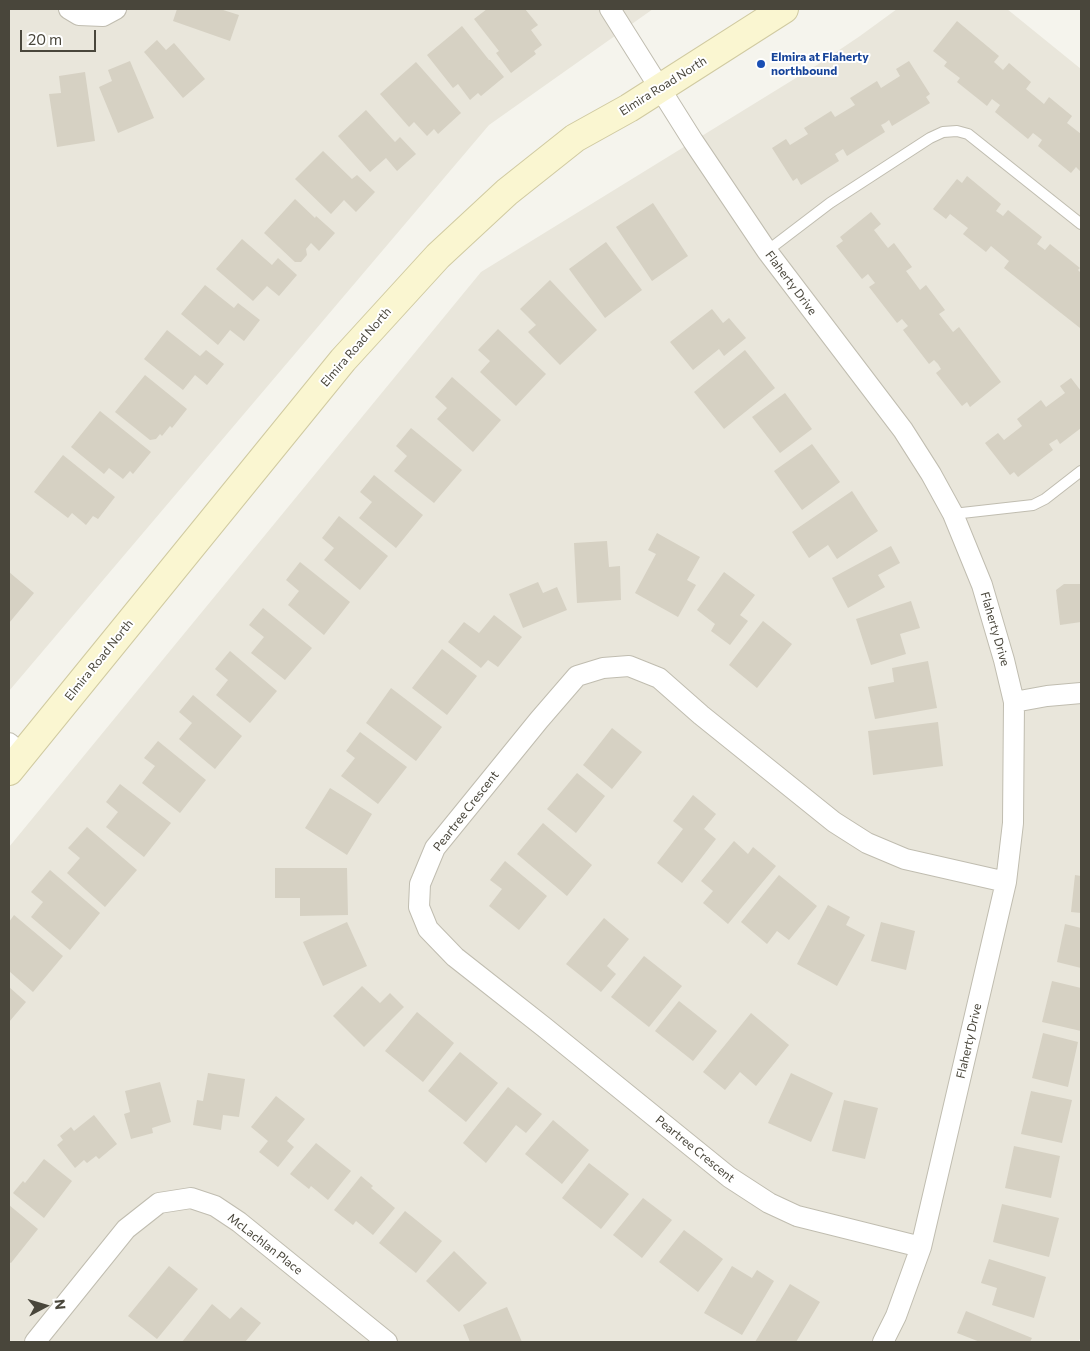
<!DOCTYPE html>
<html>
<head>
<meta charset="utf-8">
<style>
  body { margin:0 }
  #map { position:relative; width:1090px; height:1351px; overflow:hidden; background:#f5f4ed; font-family:Commissioner,sans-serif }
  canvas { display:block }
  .frame { position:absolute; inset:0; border:10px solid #49463b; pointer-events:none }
  .north { position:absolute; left:20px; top:1281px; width:50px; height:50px; -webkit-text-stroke:4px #fff; paint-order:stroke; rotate:84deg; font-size:14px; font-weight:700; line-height:20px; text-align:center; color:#49463b }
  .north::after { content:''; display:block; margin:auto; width:18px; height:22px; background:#49463b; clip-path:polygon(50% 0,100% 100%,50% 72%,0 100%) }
  .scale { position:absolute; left:20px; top:30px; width:76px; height:22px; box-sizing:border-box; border:2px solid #49463b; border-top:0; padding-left:6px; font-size:15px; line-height:18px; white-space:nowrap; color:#49463b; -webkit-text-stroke:4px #fff; paint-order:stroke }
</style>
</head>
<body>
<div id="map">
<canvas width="1090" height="1351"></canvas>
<div class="frame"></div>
<div class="north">N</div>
<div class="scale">20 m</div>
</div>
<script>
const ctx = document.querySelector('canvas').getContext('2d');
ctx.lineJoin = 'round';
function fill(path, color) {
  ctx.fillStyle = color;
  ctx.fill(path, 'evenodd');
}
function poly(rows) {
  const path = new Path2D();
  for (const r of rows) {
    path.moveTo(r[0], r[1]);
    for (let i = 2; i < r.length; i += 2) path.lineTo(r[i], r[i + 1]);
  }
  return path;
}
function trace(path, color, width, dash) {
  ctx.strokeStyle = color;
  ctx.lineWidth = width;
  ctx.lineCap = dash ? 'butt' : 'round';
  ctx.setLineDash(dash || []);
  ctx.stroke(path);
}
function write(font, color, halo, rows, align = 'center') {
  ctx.font = font + ' Commissioner,sans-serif';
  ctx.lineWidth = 4;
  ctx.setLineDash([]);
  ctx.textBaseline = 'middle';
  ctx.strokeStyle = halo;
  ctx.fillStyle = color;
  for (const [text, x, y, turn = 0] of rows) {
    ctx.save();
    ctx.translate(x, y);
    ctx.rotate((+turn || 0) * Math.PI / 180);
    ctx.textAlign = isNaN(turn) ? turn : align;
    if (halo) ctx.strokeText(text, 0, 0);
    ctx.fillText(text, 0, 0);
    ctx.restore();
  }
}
fill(poly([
  [9,9,653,9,489,125,9,691],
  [897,9,1007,9,1081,69,1081,1335,1079,1342,9,1342,9,847,481,272,817,65,860,36]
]), '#e9e6db');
fill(poly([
  [177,9,220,9,239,15,230,41,173,21],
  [487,9,525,9,538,25,531,30,542,45,534,51,536,54,511,73,496,53,499,51,474,19],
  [957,21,999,56,994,62,1003,70,1009,63,1031,82,1026,89,1044,104,1049,97,1072,116,1067,123,1081,134,1081,172,1076,167,1071,173,1038,146,1042,140,1037,136,1033,133,1028,139,995,112,1000,105,992,99,987,106,957,82,960,78,944,66,947,62,933,51],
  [462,26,489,60,490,60,504,77,481,96,478,93,470,100,458,84,453,88,427,55],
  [157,40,166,50,174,43,205,79,183,98,144,52],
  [130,61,154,118,118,133,99,87,112,81,108,70],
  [909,61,930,94,926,97,930,103,892,126,889,120,885,123,881,125,885,132,847,156,843,149,835,154,839,161,801,185,797,178,793,181,772,148,786,139,790,145,808,134,804,128,831,111,835,117,855,105,850,98,877,81,881,88,900,76,896,69],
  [416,62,461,113,438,134,434,129,427,136,414,122,409,127,380,94],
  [85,72,95,141,57,147,49,94,61,93,59,76],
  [366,110,395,142,400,137,416,154,397,171,386,158,370,172,338,136],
  [323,151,352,179,357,175,375,192,356,212,344,200,331,214,295,179],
  [967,176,1001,204,996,211,1003,216,1008,210,1042,237,1037,244,1045,250,1050,244,1080,268,1078,270,1081,273,1081,327,1080,328,1004,268,1009,261,991,246,986,252,963,234,968,228,950,214,946,219,933,209,957,179,962,183],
  [295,199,315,218,316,216,335,233,319,251,311,243,306,249,307,255,301,262,295,262,264,233],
  [653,203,688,256,652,281,616,227],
  [871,212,881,224,874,230,888,248,894,243,912,267,906,271,920,290,926,285,945,310,939,314,953,332,959,327,1001,382,970,407,967,402,962,406,936,373,941,369,938,364,934,360,929,364,903,330,908,326,902,319,897,323,869,287,875,283,868,274,862,279,836,246,843,241,840,237],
  [242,239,272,265,278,258,297,275,279,296,267,286,253,301,216,269],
  [606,242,642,290,605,318,569,269],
  [550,280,597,330,560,365,528,332,536,325,520,309],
  [205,285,234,308,238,303,260,320,244,341,230,330,218,345,181,314],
  [712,309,723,323,729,318,746,338,724,356,719,349,693,370,670,342],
  [498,329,546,374,516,406,480,372,490,361,478,350],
  [167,330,200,356,206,350,224,364,207,385,195,375,183,390,144,359],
  [745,350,775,388,724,429,694,392],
  [145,375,187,409,172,428,170,426,162,436,160,434,156,439,150,440,115,412],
  [452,377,501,420,473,452,437,419,447,408,435,397],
  [1071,378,1081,391,1081,428,1060,444,1057,439,1049,444,1053,450,1018,477,1014,472,1010,475,985,443,998,433,1004,440,1022,426,1017,419,1041,400,1046,407,1065,393,1060,386],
  [785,393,812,429,780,453,752,417],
  [100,411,151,452,133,474,130,471,123,479,109,468,104,474,71,447],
  [411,428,462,470,434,503,394,471,407,456,396,446],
  [812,444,840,482,802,510,774,471],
  [63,455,115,497,98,519,93,516,86,525,72,513,68,518,34,492],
  [374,475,423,515,396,548,359,518,372,502,360,492],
  [852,491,878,531,837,559,828,545,809,558,792,532],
  [339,516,388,556,360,590,324,560,334,548,322,538],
  [657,533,700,557,687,580,696,585,678,617,635,593,656,554,648,550],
  [607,541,609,567,620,566,621,600,577,603,574,543],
  [891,546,900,563,878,575,885,587,848,608,832,578],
  [300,562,350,602,324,635,288,605,299,591,286,580],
  [9,572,34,593,9,623],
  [724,572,755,595,740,615,748,621,730,645,711,631,715,624,697,610],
  [538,582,543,593,557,587,567,610,523,628,509,594],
  [1064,584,1081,584,1081,622,1060,625,1056,590],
  [911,601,920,628,900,634,906,654,871,665,856,619],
  [263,608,312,648,285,680,251,653,264,637,249,625],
  [494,615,522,637,498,667,488,660,481,668,448,642,464,622,479,633],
  [763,621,792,644,757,688,729,665],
  [442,649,477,676,447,715,412,688],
  [230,651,277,691,250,723,216,695,228,680,215,669],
  [928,661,937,708,875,719,868,687,894,682,892,668],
  [391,688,442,727,416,761,366,723],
  [193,695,242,736,215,769,179,739,192,723,179,712],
  [938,722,943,766,873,775,868,731],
  [612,728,642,752,612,789,583,765],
  [360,732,407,767,378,804,341,776,355,758,346,751],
  [158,741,206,780,180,813,142,783,155,766,144,758],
  [577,773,605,796,576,833,547,809],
  [120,784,171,823,144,857,106,827,118,812,106,802],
  [330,788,372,814,347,855,305,828],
  [693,795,716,814,704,829,716,839,682,883,657,863,683,829,673,821],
  [543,823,592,865,567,896,517,854],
  [87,827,137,870,105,907,67,873,80,858,68,848],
  [734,841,748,854,753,847,776,866,728,924,703,903,713,891,701,881],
  [505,861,547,896,519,930,489,906,502,889,490,880],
  [275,868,347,868,348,915,300,916,300,898,275,898],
  [50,870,100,913,70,950,31,917,43,902,31,892],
  [779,875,817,906,789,940,777,931,767,944,741,922],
  [1075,875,1081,876,1081,913,1071,912],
  [828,905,850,917,846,925,865,935,837,986,797,964],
  [14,915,63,956,33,992,9,971,9,922],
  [604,918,629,939,607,966,616,974,601,992,566,964],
  [347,922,367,966,323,986,303,942],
  [881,922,915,931,906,970,871,961],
  [1065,924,1081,928,1081,968,1057,962],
  [644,956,682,986,649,1027,611,997],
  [1052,981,1081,988,1081,1031,1042,1022],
  [362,986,380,1003,390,993,404,1007,364,1047,333,1016],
  [9,987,26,1002,9,1022],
  [679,1001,717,1031,693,1061,655,1031],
  [417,1012,454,1043,423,1082,385,1051],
  [751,1013,789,1045,756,1086,740,1072,725,1090,703,1072],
  [1043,1033,1078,1042,1068,1087,1032,1078],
  [460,1052,498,1083,466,1122,428,1091],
  [208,1073,245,1079,239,1117,223,1115,221,1130,193,1125,197,1100,203,1101],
  [791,1073,833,1093,811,1142,768,1123],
  [160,1082,171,1122,152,1128,153,1133,131,1139,124,1114,130,1112,125,1091],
  [508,1087,542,1114,526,1133,516,1125,486,1163,463,1143],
  [1031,1091,1072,1100,1062,1143,1021,1134],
  [276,1096,305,1119,287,1141,294,1147,278,1167,259,1152,268,1141,251,1127],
  [844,1100,878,1108,865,1159,832,1151],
  [94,1115,117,1144,99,1159,96,1156,87,1163,84,1160,75,1168,57,1145,63,1140,60,1136,71,1127,74,1131],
  [553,1120,589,1150,562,1184,525,1154],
  [316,1143,351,1171,328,1200,311,1186,309,1189,290,1174],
  [1014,1146,1060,1156,1051,1198,1005,1188],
  [44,1159,72,1181,44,1218,13,1193,23,1181,25,1183],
  [589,1163,629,1194,601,1229,562,1198],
  [361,1176,373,1186,371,1188,395,1208,373,1235,356,1221,353,1225,334,1210],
  [643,1198,672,1220,642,1258,613,1235],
  [1002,1204,1059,1218,1049,1257,993,1242],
  [9,1205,38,1229,11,1263,9,1262],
  [405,1211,442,1241,416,1273,379,1243],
  [684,1230,723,1259,698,1292,659,1262],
  [454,1251,487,1283,459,1312,426,1281],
  [989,1259,1046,1277,1034,1318,992,1305,997,1288,981,1283],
  [169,1266,198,1289,157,1339,128,1316],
  [732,1266,752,1278,757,1270,774,1281,742,1335,704,1313],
  [790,1284,820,1302,796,1342,755,1342],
  [212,1304,230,1319,241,1307,261,1323,245,1342,182,1342],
  [507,1307,522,1342,470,1342,463,1325],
  [966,1311,1032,1338,1030,1342,980,1342,957,1333]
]), '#d6d1c3');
const lane = poly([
  [767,251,830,203,930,138,943,132,957,131,968,134,1081,224],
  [953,514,1033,505,1045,499,1081,471]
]);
const street = poly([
  [69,9,79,15,103,16,116,9],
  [610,9,693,141,767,251,903,430,931,474,953,514,982,585,1004,660,1014,702,1013,823,1006,882,921,1247,896,1316,883,1342],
  [1014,702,1047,696,1081,693],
  [9,743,22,755],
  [921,1247,797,1216,769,1203,729,1177,544,1027,455,957,428,929,419,907,420,884,435,848,539,720,577,676,603,668,629,666,659,678,701,715,834,822,867,843,905,859,1006,882],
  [35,1342,126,1229,159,1203,191,1198,215,1206,239,1222,387,1342]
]);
const secondary = poly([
  [9,771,343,360,438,256,507,192,575,138,629,108,784,9]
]);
trace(lane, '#c0bdb0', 12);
trace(street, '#c0bdb0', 22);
trace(secondary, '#d0caa1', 30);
trace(lane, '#fff', 10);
trace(street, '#fff', 20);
trace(secondary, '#faf6d1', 28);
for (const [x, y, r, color] of [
  [761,64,5,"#1a4fb4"]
]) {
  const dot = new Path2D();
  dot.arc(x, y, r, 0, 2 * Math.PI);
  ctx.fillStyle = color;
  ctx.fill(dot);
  trace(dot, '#fff', 2);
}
write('bold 12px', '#164399', '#fff', [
  ["Elmira at Flaherty",771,57],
  ["northbound",771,71]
], 'left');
write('12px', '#49463b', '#fff', [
  ["Elmira Road North",663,86,-32],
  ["Flaherty Drive",791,283,53],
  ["Elmira Road North",356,347,-49],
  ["Flaherty Drive",995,629,74],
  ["Elmira Road North",99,660,-51],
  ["Peartree Crescent",466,811,-52],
  ["Flaherty Drive",969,1041,-77],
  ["Peartree Crescent",695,1149,39],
  ["McLachlan Place",265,1244,38]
]);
</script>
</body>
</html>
